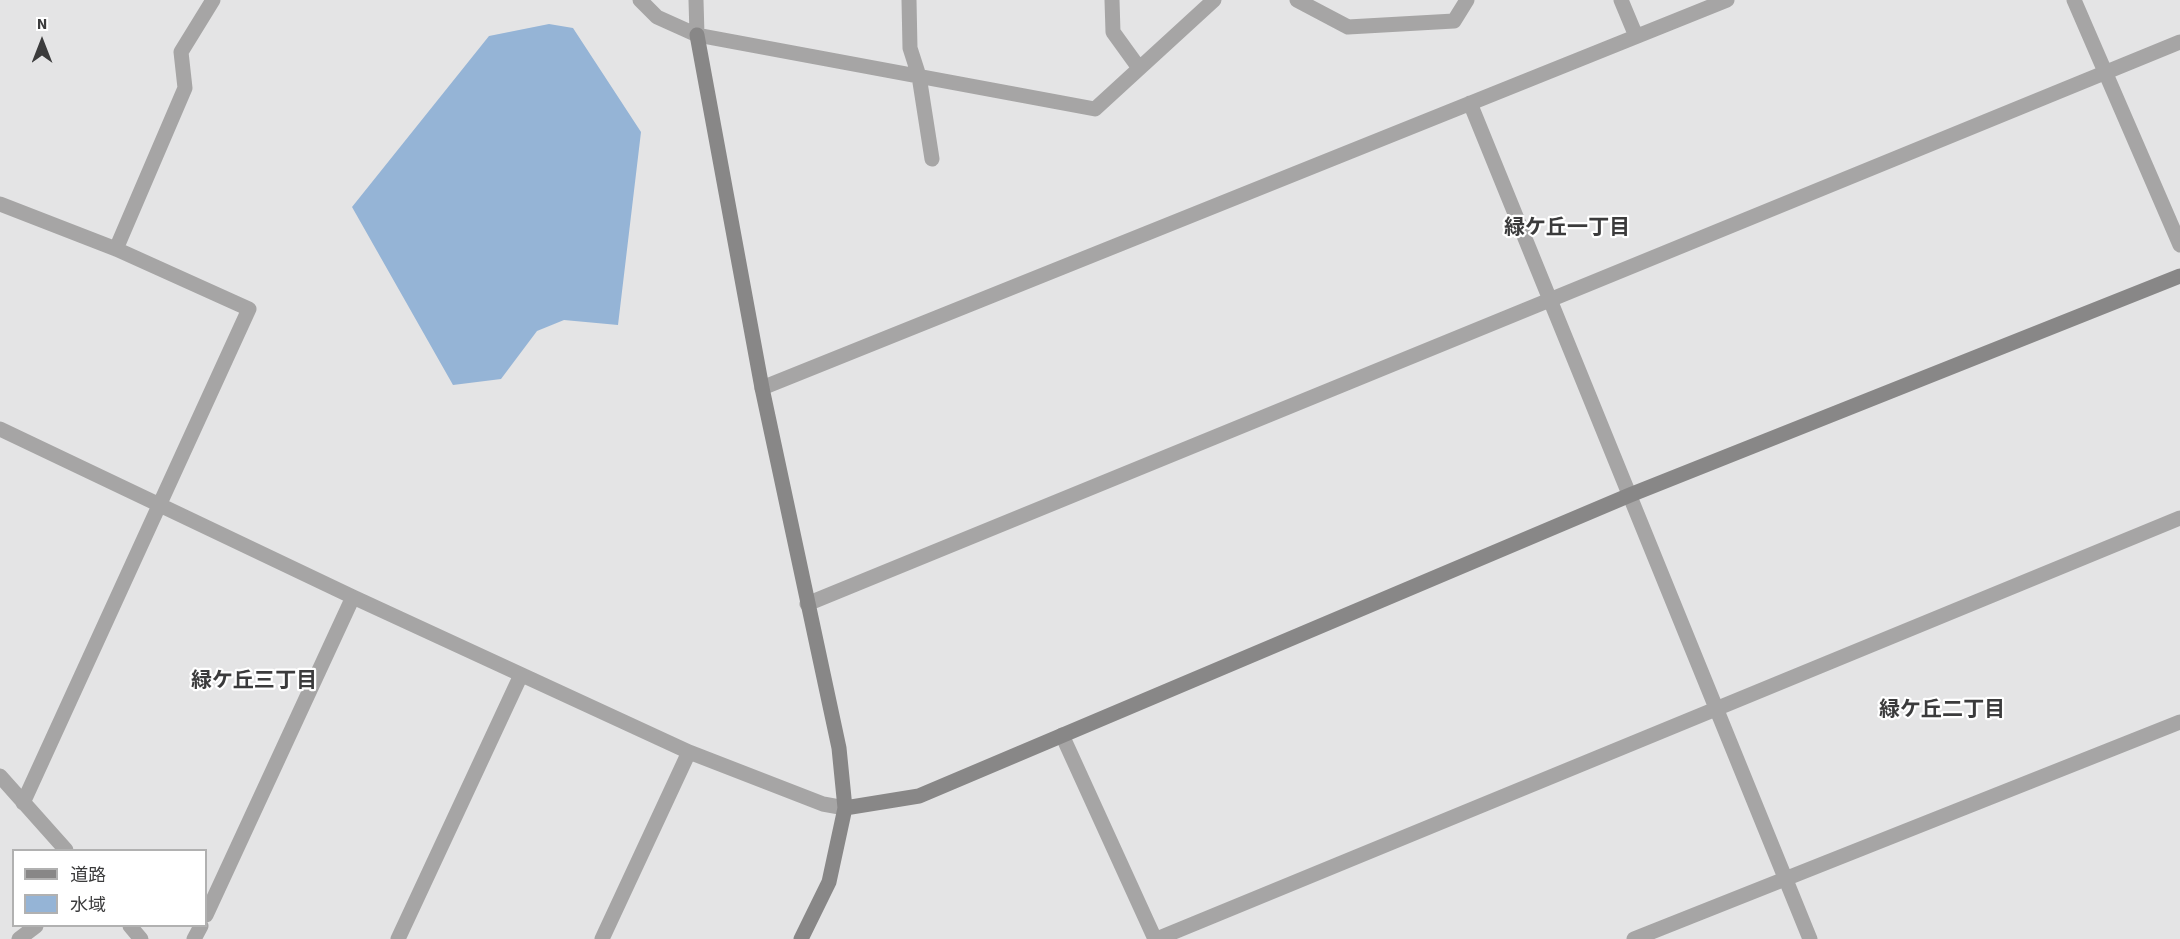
<!DOCTYPE html>
<html>
<head>
<meta charset="utf-8">
<style>
  body { margin:0 }
  #map { position:relative; width:2180px; height:939px; overflow:hidden; background:#e4e4e5; font-family:"Source Sans 3","Noto Sans JP",sans-serif }
  canvas { display:block }
  .legend { position:absolute; left:12px; top:849px; width:195px; height:78px; box-sizing:border-box; background:#fff; border:2px solid #b1b1b1; margin:0; padding:8px 10px; list-style:none; font-size:18px; color:#3b3b3c }
  .legend li { display:flex; align-items:center; gap:12px; height:30px }
  .legend b { width:30px; border:2px solid #b1b1b1 }
  .north { position:absolute; left:12px; top:12px; width:60px; height:60px; -webkit-text-stroke:4px #fff; paint-order:stroke; rotate:0deg; font-size:16px; font-weight:700; line-height:24px; text-align:center; color:#3b3b3c }
  .north::after { content:''; display:block; margin:auto; width:21px; height:27px; background:#3b3b3c; clip-path:polygon(50% 0,100% 100%,50% 72%,0 100%) }
</style>
</head>
<body>
<div id="map">
<canvas width="2180" height="939"></canvas>
<ul class="legend">
<li><b style="height:8px;background:#888787"></b>道路</li>
<li><b style="height:16px;background:#95b4d6"></b>水域</li>
</ul>
<div class="north">N</div>
</div>
<script>
const ctx = document.querySelector('canvas').getContext('2d');
ctx.lineJoin = 'round';
function fill(path, color) {
  ctx.fillStyle = color;
  ctx.fill(path, 'evenodd');
}
function poly(rows) {
  const path = new Path2D();
  for (const r of rows) {
    path.moveTo(r[0], r[1]);
    for (let i = 2; i < r.length; i += 2) path.lineTo(r[i], r[i + 1]);
  }
  return path;
}
function trace(path, color, width, dash) {
  ctx.strokeStyle = color;
  ctx.lineWidth = width;
  ctx.lineCap = dash ? 'butt' : 'round';
  ctx.setLineDash(dash || []);
  ctx.stroke(path);
}
function write(font, color, halo, rows, align = 'center') {
  ctx.font = font + ' "Source Sans 3","Noto Sans JP",sans-serif';
  ctx.lineWidth = 4.5;
  ctx.setLineDash([]);
  ctx.textBaseline = 'middle';
  ctx.strokeStyle = halo;
  ctx.fillStyle = color;
  for (const [text, x, y, turn = 0] of rows) {
    ctx.save();
    ctx.translate(x, y);
    ctx.rotate((+turn || 0) * Math.PI / 180);
    ctx.textAlign = isNaN(turn) ? turn : align;
    if (halo) ctx.strokeText(text, 0, 0);
    ctx.fillText(text, 0, 0);
    ctx.restore();
  }
}
fill(poly([
  [549,24,573,28,641,132,618,325,564,320,537,331,501,379,453,385,352,207,489,36]
]), '#95b4d6');
trace(poly([
  [640,0,657,17,697,35,1095,109,1214,0],
  [696,0,697,35],
  [909,0,910,48,919,76,932,159],
  [1112,0,1113,32,1139,68],
  [1297,0,1348,27,1454,21,1467,0],
  [1621,0,1636,36],
  [2074,0,2180,245],
  [1470,103,1810,939],
  [0,204,116,249,249,309,23,803],
  [116,249,185,88,181,52,213,0],
  [762,388,1727,0],
  [0,429,353,597,689,752,823,804,845,808],
  [807,604,2180,42],
  [1062,735,1155,939],
  [0,776,66,850],
  [206,915,353,597],
  [130,926,141,939],
  [19,939,36,926],
  [194,939,201,926],
  [398,939,521,675],
  [602,939,689,752],
  [1157,939,2180,518],
  [1634,939,2180,722]
]), '#a6a5a5', 15);
trace(poly([
  [697,35,762,388,839,748,845,808,829,882,801,939],
  [845,808,919,796,1630,495,2180,276]
]), '#888787', 15);
write('bold 21px', '#3b3b3c', '#fff', [
  ["緑ケ丘一丁目",1567,229],
  ["緑ケ丘三丁目",254,682],
  ["緑ケ丘二丁目",1942,711]
]);
</script>
</body>
</html>
